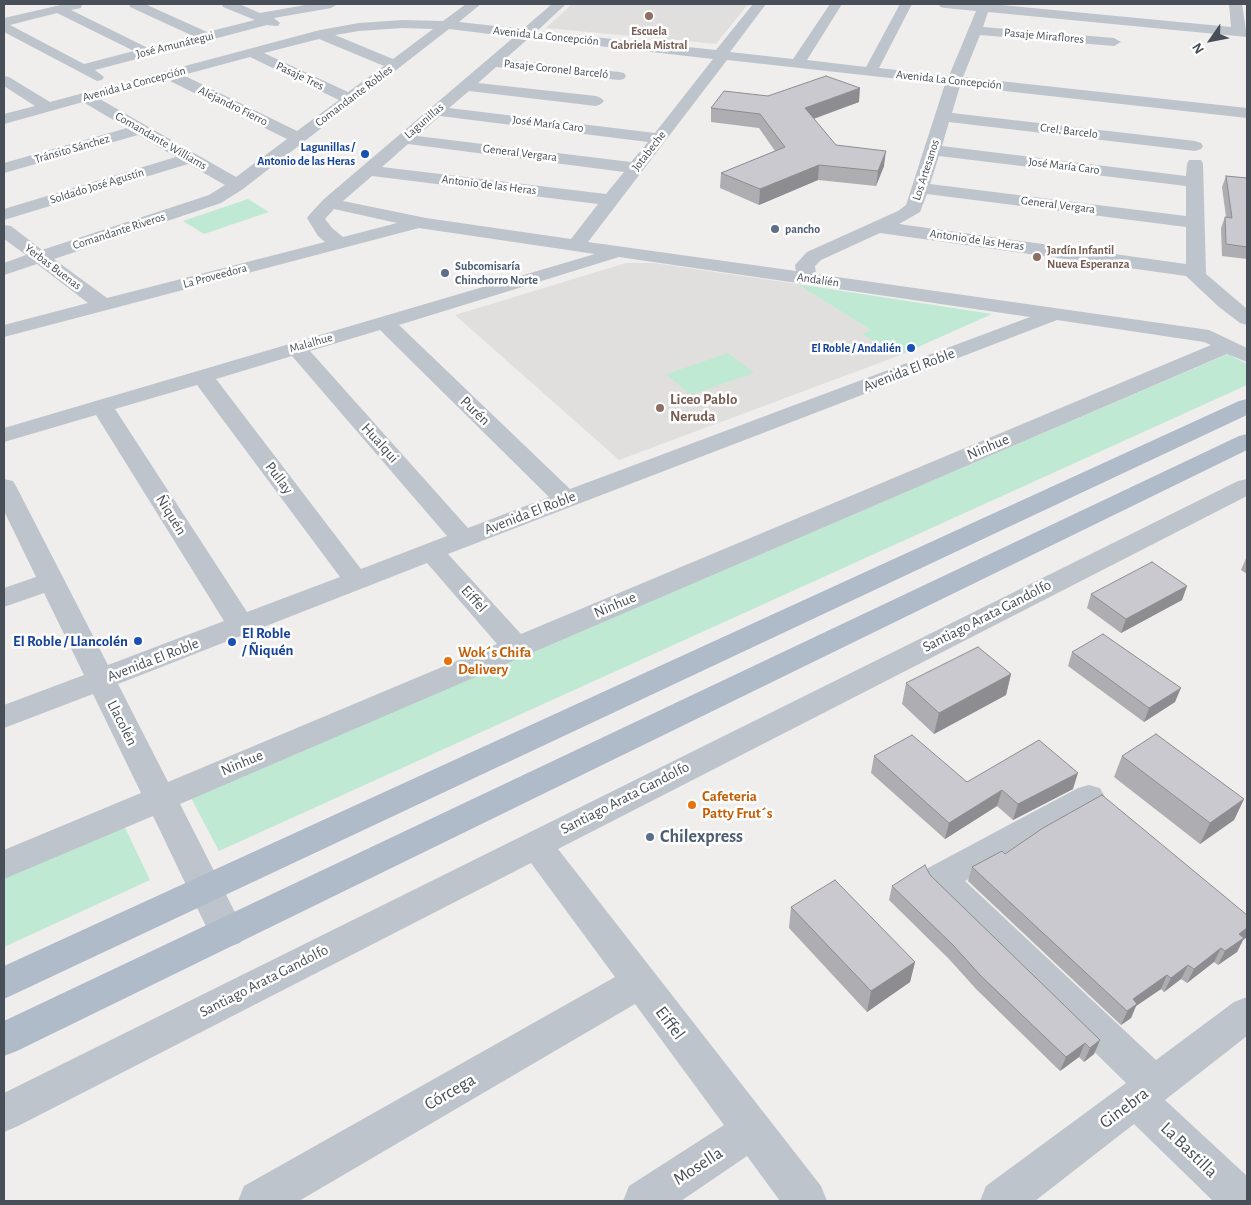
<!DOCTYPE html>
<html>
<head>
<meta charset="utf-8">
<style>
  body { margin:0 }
  #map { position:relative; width:1251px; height:1205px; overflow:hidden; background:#f0eded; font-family:"Alegreya Sans",sans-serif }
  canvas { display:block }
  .frame { position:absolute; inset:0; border:5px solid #484f58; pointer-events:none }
  .north { position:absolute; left:1186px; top:15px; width:50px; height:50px; -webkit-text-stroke:4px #fff; paint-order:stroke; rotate:237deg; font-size:14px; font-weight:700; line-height:20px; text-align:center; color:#484f58 }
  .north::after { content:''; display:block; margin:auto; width:18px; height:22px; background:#484f58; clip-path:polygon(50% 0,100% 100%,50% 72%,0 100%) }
</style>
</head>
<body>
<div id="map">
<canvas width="1251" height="1205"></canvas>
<div class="frame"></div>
<div class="north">N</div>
</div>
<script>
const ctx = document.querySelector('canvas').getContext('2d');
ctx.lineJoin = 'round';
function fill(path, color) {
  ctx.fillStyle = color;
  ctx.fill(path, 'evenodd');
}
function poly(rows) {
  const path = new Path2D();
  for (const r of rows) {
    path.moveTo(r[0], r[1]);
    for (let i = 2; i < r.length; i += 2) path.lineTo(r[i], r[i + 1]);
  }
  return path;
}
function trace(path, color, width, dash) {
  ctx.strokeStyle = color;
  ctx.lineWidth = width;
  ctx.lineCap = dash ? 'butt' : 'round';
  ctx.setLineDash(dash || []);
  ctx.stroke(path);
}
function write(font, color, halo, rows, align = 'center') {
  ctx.font = font + ' "Alegreya Sans",sans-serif';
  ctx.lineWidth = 5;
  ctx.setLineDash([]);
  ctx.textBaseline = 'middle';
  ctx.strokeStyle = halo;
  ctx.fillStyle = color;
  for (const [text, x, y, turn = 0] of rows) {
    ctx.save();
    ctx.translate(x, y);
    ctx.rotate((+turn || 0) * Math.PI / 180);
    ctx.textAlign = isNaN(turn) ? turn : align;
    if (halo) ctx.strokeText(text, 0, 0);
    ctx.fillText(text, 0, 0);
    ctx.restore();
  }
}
fill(poly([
  [572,4,748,4,716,44,546,28],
  [626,263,654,263,797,284,872,330,863,334,898,356,619,460,455,315]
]), '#e1dfde');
fill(poly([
  [248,199,269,212,204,234,183,221],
  [797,284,992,314,898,356,862,334,871,330],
  [728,353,754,373,691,395,666,374],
  [1228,354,1247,364,1247,385,219,851,191,798],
  [120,817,150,880,4,947,4,868]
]), '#c0e9d3');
fill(poly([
  [65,4,82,4,81,8,71,10,148,48,193,36,130,7,129,4,145,4,207,32,255,20,223,7,222,4,239,4,260,13,311,4,338,4,331,8,274,18,280,23,278,26,267,25,95,70,104,77,102,80,97,81,4,32,4,18,65,4],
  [57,13,134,51,84,64,10,25,57,13],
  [466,4,481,4,459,22,523,29,552,4,566,4,537,31,716,50,753,4,766,4,730,52,793,59,830,4,842,4,807,60,866,67,900,4,912,4,879,68,949,76,976,11,945,8,940,7,939,4,991,4,1231,27,1229,4,1242,4,1247,37,988,12,983,27,1114,38,1121,42,1114,46,980,35,963,77,1247,108,1247,118,960,86,952,113,1195,141,1201,143,1203,146,1201,149,1195,151,949,122,942,146,1186,176,1187,164,1189,160,1201,160,1203,164,1206,274,1247,309,1247,325,1240,323,1219,307,1186,276,880,233,821,260,815,266,816,274,1209,330,1247,348,1247,362,1227,354,180,804,245,932,240,943,227,947,214,943,153,816,4,879,4,850,141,793,93,694,4,728,4,705,84,675,44,593,4,607,4,588,36,577,4,511,4,479,13,481,16,486,108,665,224,621,96,415,4,442,4,428,595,254,419,228,4,337,4,325,88,303,37,264,4,275,4,263,26,255,4,239,4,225,11,226,42,250,209,195,225,185,188,164,4,220,4,209,176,157,138,135,4,173,4,163,127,128,83,102,4,124,4,114,35,106,4,86,4,76,9,77,50,102,320,30,359,23,402,20,443,21,466,4],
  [402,28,433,29,393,59,335,35,359,31,402,28],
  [449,29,514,37,324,199,310,214,307,218,318,236,325,242,107,298,54,259,221,203,243,189,449,29],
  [529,38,713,59,655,133,449,108,469,91,596,106,601,104,604,101,601,98,596,96,478,83,496,67,619,80,624,79,626,76,624,73,619,72,505,59,529,38],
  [319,39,384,66,348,92,264,53,319,39],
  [250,57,339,100,297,131,183,75,250,57],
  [727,60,945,84,906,205,898,211,807,252,795,265,796,271,588,242,727,60],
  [168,80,287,139,236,177,98,98,168,80],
  [440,116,648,142,631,162,417,136,440,116],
  [408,144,624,172,606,194,382,167,408,144],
  [939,156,1186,186,1186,216,930,184,939,156],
  [372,176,598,204,571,239,426,218,343,201,372,176],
  [927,194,1186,227,1186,264,899,224,920,212,927,194],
  [334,209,397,223,343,237,332,228,325,219,334,209],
  [619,257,1030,317,570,489,399,325,619,257],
  [1057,320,1204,342,1211,345,521,634,448,554,1057,320],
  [380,330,549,497,468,528,310,351,380,330],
  [292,356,447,536,361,569,216,379,292,356],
  [197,385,340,577,247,612,115,409,197,385],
  [427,563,497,644,168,782,118,684,427,563],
  [1247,479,1247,496,558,849,821,1186,827,1201,780,1201,747,1156,681,1201,623,1201,629,1186,724,1125,635,1004,299,1201,238,1201,244,1186,615,977,531,863,18,1126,4,1132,4,1093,1238,481,1247,479],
  [1089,785,1100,788,1105,797,1100,806,965,881,1156,1060,1234,1002,1247,997,1247,1036,1165,1100,1247,1176,1247,1201,1213,1201,1134,1124,1035,1201,980,1201,986,1186,1126,1083,928,888,923,878,928,868,1078,788,1089,785]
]), '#bdc4cb');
fill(poly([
  [1247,399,1247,415,4,999,4,966,1239,401,1247,399],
  [1247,434,1247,450,17,1051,4,1056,4,1021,1239,436,1247,434]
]), '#b0bbc9');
fill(poly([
  [768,96,859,102,814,119,836,145,884,166,876,186,818,180,759,205,720,188,721,173,775,151,759,128,711,122,711,108],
  [1226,176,1247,178,1247,259,1222,256,1221,228,1225,217,1226,217,1222,187],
  [1247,556,1247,574,1241,570],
  [1187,586,1182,600,1121,633,1087,608,1091,594],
  [1072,652,1175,702,1144,722,1068,666],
  [1011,674,1006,695,934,734,902,704,906,683],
  [874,756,967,782,1073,789,1013,820,997,806,945,839,871,773],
  [1122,756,1244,799,1234,820,1200,844,1114,777],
  [1005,854,1247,915,1247,937,1243,940,1237,952,1218,965,1214,962,1187,983,1181,979,1164,992,1161,989,1136,1006,1131,1018,1121,1025,968,881,972,867],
  [930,875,1100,1040,1094,1054,1084,1062,1079,1057,1060,1071,976,989,949,959,889,900,892,886],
  [791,907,915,962,910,982,867,1012,789,928]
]), '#adadb2');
fill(poly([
  [860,88,859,102,804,122,805,108],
  [886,151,884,166,876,186,878,171],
  [819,165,818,180,759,205,760,189],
  [1187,586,1182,600,1121,633,1126,619],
  [1011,674,1006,695,934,734,939,713],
  [1181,688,1175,702,1144,722,1149,708],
  [1078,773,1073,789,1013,820,1018,804],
  [1002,790,997,806,945,839,949,823],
  [1244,799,1234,820,1200,844,1210,823],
  [1247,928,1247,937,1243,940,1237,952,1218,965,1225,951,1239,934],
  [1221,948,1214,962,1187,983,1194,969],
  [915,962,910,982,867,1012,871,991],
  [1188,965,1181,979,1164,992,1171,978],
  [1167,975,1161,989,1136,1006,1131,1018,1121,1025,1133,999],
  [1100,1040,1094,1054,1084,1062,1090,1048],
  [1085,1043,1079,1057,1060,1071,1066,1057]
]), '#8d8d91');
const building = poly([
  [826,76,860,88,805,108,836,145,886,151,878,171,819,165,760,189,721,173,785,147,760,114,711,108,724,91,768,96,826,76],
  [1226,176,1247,178,1247,247,1226,244,1225,217,1232,218,1226,176],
  [1152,562,1187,586,1126,619,1091,594,1152,562],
  [1103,634,1181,688,1149,708,1072,652,1103,634],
  [978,647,1011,674,939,713,906,683,978,647],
  [1156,734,1244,799,1210,823,1122,756,1156,734],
  [912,735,967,782,1039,740,1078,773,1018,804,1002,790,949,823,874,756,912,735],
  [1102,795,1247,915,1247,928,1239,934,1244,938,1225,951,1221,948,1194,969,1188,965,1171,978,1167,975,1133,999,1137,1004,1127,1011,972,867,1002,851,1005,854,1043,828,1102,795],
  [925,865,930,875,1100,1040,1090,1048,1085,1043,1066,1057,981,976,953,945,892,886,925,865],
  [835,880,915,962,871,991,791,907,835,880]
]);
fill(building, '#c9c9cf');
trace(building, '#8d8d91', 1);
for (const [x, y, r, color] of [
  [649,16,5,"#8d6e63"],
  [365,154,5,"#1a4fb4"],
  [775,229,5,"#5c6f8a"],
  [1037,257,5,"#8d6e63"],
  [445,273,5,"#5c6f8a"],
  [911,348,5,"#1a4fb4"],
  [660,408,5,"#8d6e63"],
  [138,641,5,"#1a4fb4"],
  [232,642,5,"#1a4fb4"],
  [448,661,5,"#e8710a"],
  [692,805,5,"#e8710a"],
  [650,837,5,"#5c6f8a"]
]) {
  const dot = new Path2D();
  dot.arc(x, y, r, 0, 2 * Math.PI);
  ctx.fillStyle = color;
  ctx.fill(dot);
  trace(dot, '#fff', 2);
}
write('bold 12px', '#785e54', '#fff', [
  ["Escuela",649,31],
  ["Gabriela Mistral",649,45],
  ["Jardín Infantil",1047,250,"left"],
  ["Nueva Esperanza",1047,264,"left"]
]);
write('12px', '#484f58', '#fff', [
  ["Avenida La Concepción",546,36,6],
  ["Pasaje Miraflores",1044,36,5],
  ["José Amunátegui",175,45,-14],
  ["Pasaje Coronel Barceló",556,69,6],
  ["Pasaje Tres",300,76,25],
  ["Avenida La Concepción",949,80,6],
  ["Avenida La Concepción",134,84,-15],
  ["Comandante Robles",354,96,-37],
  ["Alejandro Fierro",233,106,26],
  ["Lagunillas",424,121,-41],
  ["José María Caro",548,124,7],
  ["Crel. Barcelo",1069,131,7],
  ["Comandante Williams",161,141,30],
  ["Tránsito Sánchez",72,149,-16],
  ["Jotabeche",649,151,-52],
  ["General Vergara",520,153,7],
  ["José María Caro",1064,166,7],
  ["Los Artesanos",926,170,-72],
  ["Antonio de las Heras",489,185,7],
  ["Soldado José Agustín",97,186,-17],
  ["General Vergara",1058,205,7],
  ["Comandante Riveros",119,231,-18],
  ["Antonio de las Heras",977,240,8],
  ["Yerbas Buenas",53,267,37],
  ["La Proveedora",215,276,-15],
  ["Andalién",818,280,8],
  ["Malalhue",311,343,-16]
]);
write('bold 12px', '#164399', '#fff', [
  ["Lagunillas /",355,147],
  ["Antonio de las Heras",355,161],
  ["El Roble / Andalién",901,348]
], 'right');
write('bold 12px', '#4e5e75', '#fff', [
  ["pancho",785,229],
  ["Subcomisaría",455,266],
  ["Chinchorro Norte",455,280]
], 'left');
write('15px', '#484f58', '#fff', [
  ["Avenida El Roble",909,370,-21],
  ["Purén",475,411,44],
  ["Hualqui",380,443,48],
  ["Ninhue",988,447,-23],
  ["Pullay",279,478,53],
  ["Avenida El Roble",530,513,-21],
  ["Ñiquén",171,515,58],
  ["Eiffel",474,599,48],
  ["Ninhue",615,605,-23],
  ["Santiago Arata Gandolfo",987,616,-27],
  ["Avenida El Roble",153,660,-21],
  ["Llacolén",122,723,63],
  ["Ninhue",242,763,-23],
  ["Santiago Arata Gandolfo",625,798,-27],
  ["Santiago Arata Gandolfo",264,981,-27]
]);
write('bold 15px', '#785e54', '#fff', [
  ["Liceo Pablo",670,399],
  ["Neruda",670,416]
], 'left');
write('bold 15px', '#164399', '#fff', [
  ["El Roble",242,633],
  ["/ Ñiquén",242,650],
  ["El Roble / Llancolén",128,641,"right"]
], 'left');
write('bold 15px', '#c56008', '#fff', [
  ["Wok´s Chifa",458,652],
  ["Delivery",458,669],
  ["Cafeteria",702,796],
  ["Patty Frut´s",702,813]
], 'left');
write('bold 18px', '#4e5e75', '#fff', [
  ["Chilexpress",660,837]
], 'left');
write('18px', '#484f58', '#fff', [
  ["Eiffel",670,1023,53],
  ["Córcega",450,1092,-30],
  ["Ginebra",1124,1108,-37],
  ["La Bastilla",1189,1150,44],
  ["Mosella",698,1166,-33]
]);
</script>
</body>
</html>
